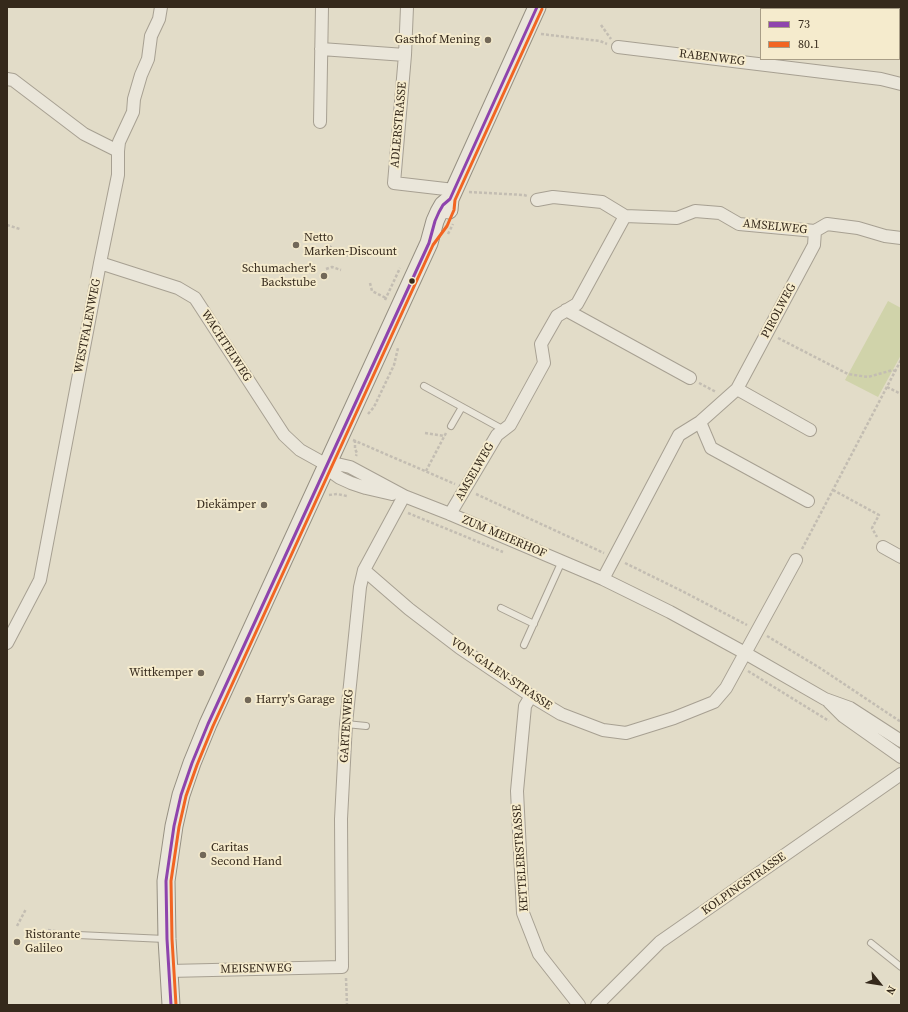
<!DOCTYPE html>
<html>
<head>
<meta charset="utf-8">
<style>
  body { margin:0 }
  #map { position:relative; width:908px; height:1012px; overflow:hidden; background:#e2dcc8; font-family:"Source Serif 4",serif }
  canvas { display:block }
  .frame { position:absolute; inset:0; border:8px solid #35291b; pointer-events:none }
  .legend { position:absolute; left:760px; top:8px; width:140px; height:52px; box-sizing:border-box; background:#f5ebcd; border:1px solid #a89d86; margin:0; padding:5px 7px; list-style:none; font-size:12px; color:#35291b }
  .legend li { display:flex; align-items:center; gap:8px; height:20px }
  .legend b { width:20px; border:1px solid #a89d86 }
  .north { position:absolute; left:860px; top:964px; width:40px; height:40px; -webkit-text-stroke:3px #f5ebcd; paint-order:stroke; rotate:120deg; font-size:11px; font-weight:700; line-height:16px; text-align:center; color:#35291b }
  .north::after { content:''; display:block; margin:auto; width:14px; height:18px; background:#35291b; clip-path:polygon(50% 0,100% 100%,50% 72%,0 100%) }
</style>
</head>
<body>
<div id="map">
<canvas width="908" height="1012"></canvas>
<div class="frame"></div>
<ul class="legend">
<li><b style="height:5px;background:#8e44ad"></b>73</li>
<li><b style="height:5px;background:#f26522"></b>80.1</li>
</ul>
<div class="north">N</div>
</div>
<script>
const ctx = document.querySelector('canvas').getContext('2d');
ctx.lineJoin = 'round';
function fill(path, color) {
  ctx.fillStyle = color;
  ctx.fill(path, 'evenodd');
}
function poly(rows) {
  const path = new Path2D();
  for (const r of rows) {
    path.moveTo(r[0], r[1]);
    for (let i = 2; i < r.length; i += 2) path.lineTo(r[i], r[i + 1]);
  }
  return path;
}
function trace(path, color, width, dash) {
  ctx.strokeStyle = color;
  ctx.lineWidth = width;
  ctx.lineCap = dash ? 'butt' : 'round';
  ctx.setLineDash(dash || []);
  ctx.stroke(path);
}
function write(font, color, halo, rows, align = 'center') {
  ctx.font = font + ' "Source Serif 4",serif';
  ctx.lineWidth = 4;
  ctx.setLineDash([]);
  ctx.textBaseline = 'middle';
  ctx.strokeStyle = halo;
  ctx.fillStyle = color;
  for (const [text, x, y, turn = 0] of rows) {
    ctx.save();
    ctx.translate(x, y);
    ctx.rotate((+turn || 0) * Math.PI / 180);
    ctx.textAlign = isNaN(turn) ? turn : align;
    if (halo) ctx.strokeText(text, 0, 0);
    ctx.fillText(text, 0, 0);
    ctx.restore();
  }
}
fill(poly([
  [888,301,901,308,901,355,878,397,845,380]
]), '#d0d3aa');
const service = poly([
  [424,386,504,430],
  [451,426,462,407],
  [501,608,534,624],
  [524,645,562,561],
  [346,724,366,726],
  [78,935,165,939],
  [871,943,901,967]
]);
const minor = poly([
  [407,7,405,55,394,183,454,190],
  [618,47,881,79,901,84],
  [321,49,405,55],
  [7,79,13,80,84,134,118,151],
  [320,122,322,7],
  [537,200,553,197,602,202,625,216,677,218,695,211,720,213,739,224,815,231,827,224,858,228,885,236,901,238],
  [100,263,178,288,195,298,284,435,300,450,327,465,333,473,340,478,351,483,366,488,392,494],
  [566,310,690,378],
  [737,389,810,430],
  [700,422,711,448,808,501],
  [327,465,337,464,350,467,404,496,450,514,603,579,670,612,745,653,825,699,850,708,901,741],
  [450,514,497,435,510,425,544,363,541,344,557,316,577,304,625,216],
  [883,547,901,557],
  [364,570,409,609,460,648,531,696,561,714,603,730,626,733,674,718,714,702,726,688,796,560],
  [603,579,679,435,700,422,737,389,814,245,815,231],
  [7,643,40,580,100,263,118,175,118,151,119,142,133,112,134,99,141,75,148,59,151,36,159,19,161,7],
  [531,696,525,706,517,791,523,913,539,954,579,1005],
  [829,702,843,716,901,757],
  [169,971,342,967,341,819,346,724,360,587,364,570,404,496],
  [597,1005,660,942,901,774]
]);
const secondary = poly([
  [449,210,450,199,537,7],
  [171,1005,167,939,166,881,174,826,181,795,192,763,208,724,429,243,435,221,439,212,443,205,450,199]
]);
trace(service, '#a7a092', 8);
trace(minor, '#a7a092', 14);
trace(secondary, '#969082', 19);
trace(poly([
  [601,25,611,39],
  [541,34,600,41,607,44],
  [469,192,524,195,527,196],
  [7,225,20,229],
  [448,234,453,224],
  [329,246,348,256],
  [326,269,332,267,341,270],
  [370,283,372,291,386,298],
  [385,300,400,268],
  [778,338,848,374,868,377,893,370,895,371],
  [699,383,716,392],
  [887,387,901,394],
  [368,414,374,407,394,365,398,348],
  [425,433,445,436],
  [353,440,455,484],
  [355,440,355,449,357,453,356,456],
  [426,471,446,433],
  [833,490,879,515,872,528,877,537],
  [476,494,604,553],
  [329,495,337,494,347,496],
  [408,513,503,552],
  [802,549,901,360],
  [625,563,682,591,747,625],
  [767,636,820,668,901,722],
  [748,671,829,721],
  [17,926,26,909],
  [48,930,69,933],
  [346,978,347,1005]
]), '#c3bdb2', 2.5, [3, 2]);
trace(service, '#eae6da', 6);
trace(minor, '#eae6da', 12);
trace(secondary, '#eae6da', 17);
trace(poly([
  [171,1005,167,939,166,881,174,826,181,795,192,763,208,724,429,243,435,221,439,212,443,205,450,199,537,7]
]), '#8e44ad', 3);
trace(poly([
  [176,1005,172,939,171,881,179,827,186,796,197,765,213,726,433,245,447,226,454,210,455,200,542,9]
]), '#f26522', 3);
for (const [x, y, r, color] of [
  [488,40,4,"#726858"],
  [296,245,4,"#726858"],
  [324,276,4,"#726858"],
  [412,281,3.5,"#35291b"],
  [264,505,4,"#726858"],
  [201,673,4,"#726858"],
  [248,700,4,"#726858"],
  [203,855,4,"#726858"],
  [17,942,4,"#726858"]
]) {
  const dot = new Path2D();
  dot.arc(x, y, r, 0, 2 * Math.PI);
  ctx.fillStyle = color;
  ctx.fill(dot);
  trace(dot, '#f5ebcd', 1.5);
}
write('12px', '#35291b', '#f5ebcd', [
  ["Gasthof Mening",480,40],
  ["Netto",304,238,"left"],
  ["Marken-Discount",304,252,"left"],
  ["Schumacher's",316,269],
  ["Backstube",316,283],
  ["Diekämper",256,505],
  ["Wittkemper",193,673],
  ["Harry's Garage",256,700,"left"],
  ["Caritas",211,848,"left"],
  ["Second Hand",211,862,"left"],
  ["Ristorante",25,935,"left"],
  ["Galileo",25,949,"left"]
], 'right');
write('12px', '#35291b', '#f5ebcd', [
  ["RABENWEG",712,58,7],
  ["ADLERSTRASSE",399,125,-85],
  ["AMSELWEG",775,227,6],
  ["PIROLWEG",779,311,-62],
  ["WESTFALENWEG",88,326,-79],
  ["WACHTELWEG",226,346,57],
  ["AMSELWEG",475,472,-60],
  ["ZUM MEIERHOF",504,537,23],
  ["VON-GALEN-STRASSE",501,674,34],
  ["GARTENWEG",347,726,-86],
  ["KETTELERSTRASSE",521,858,-94],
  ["KOLPINGSTRASSE",744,884,-35],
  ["MEISENWEG",256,969,-1]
]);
</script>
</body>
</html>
